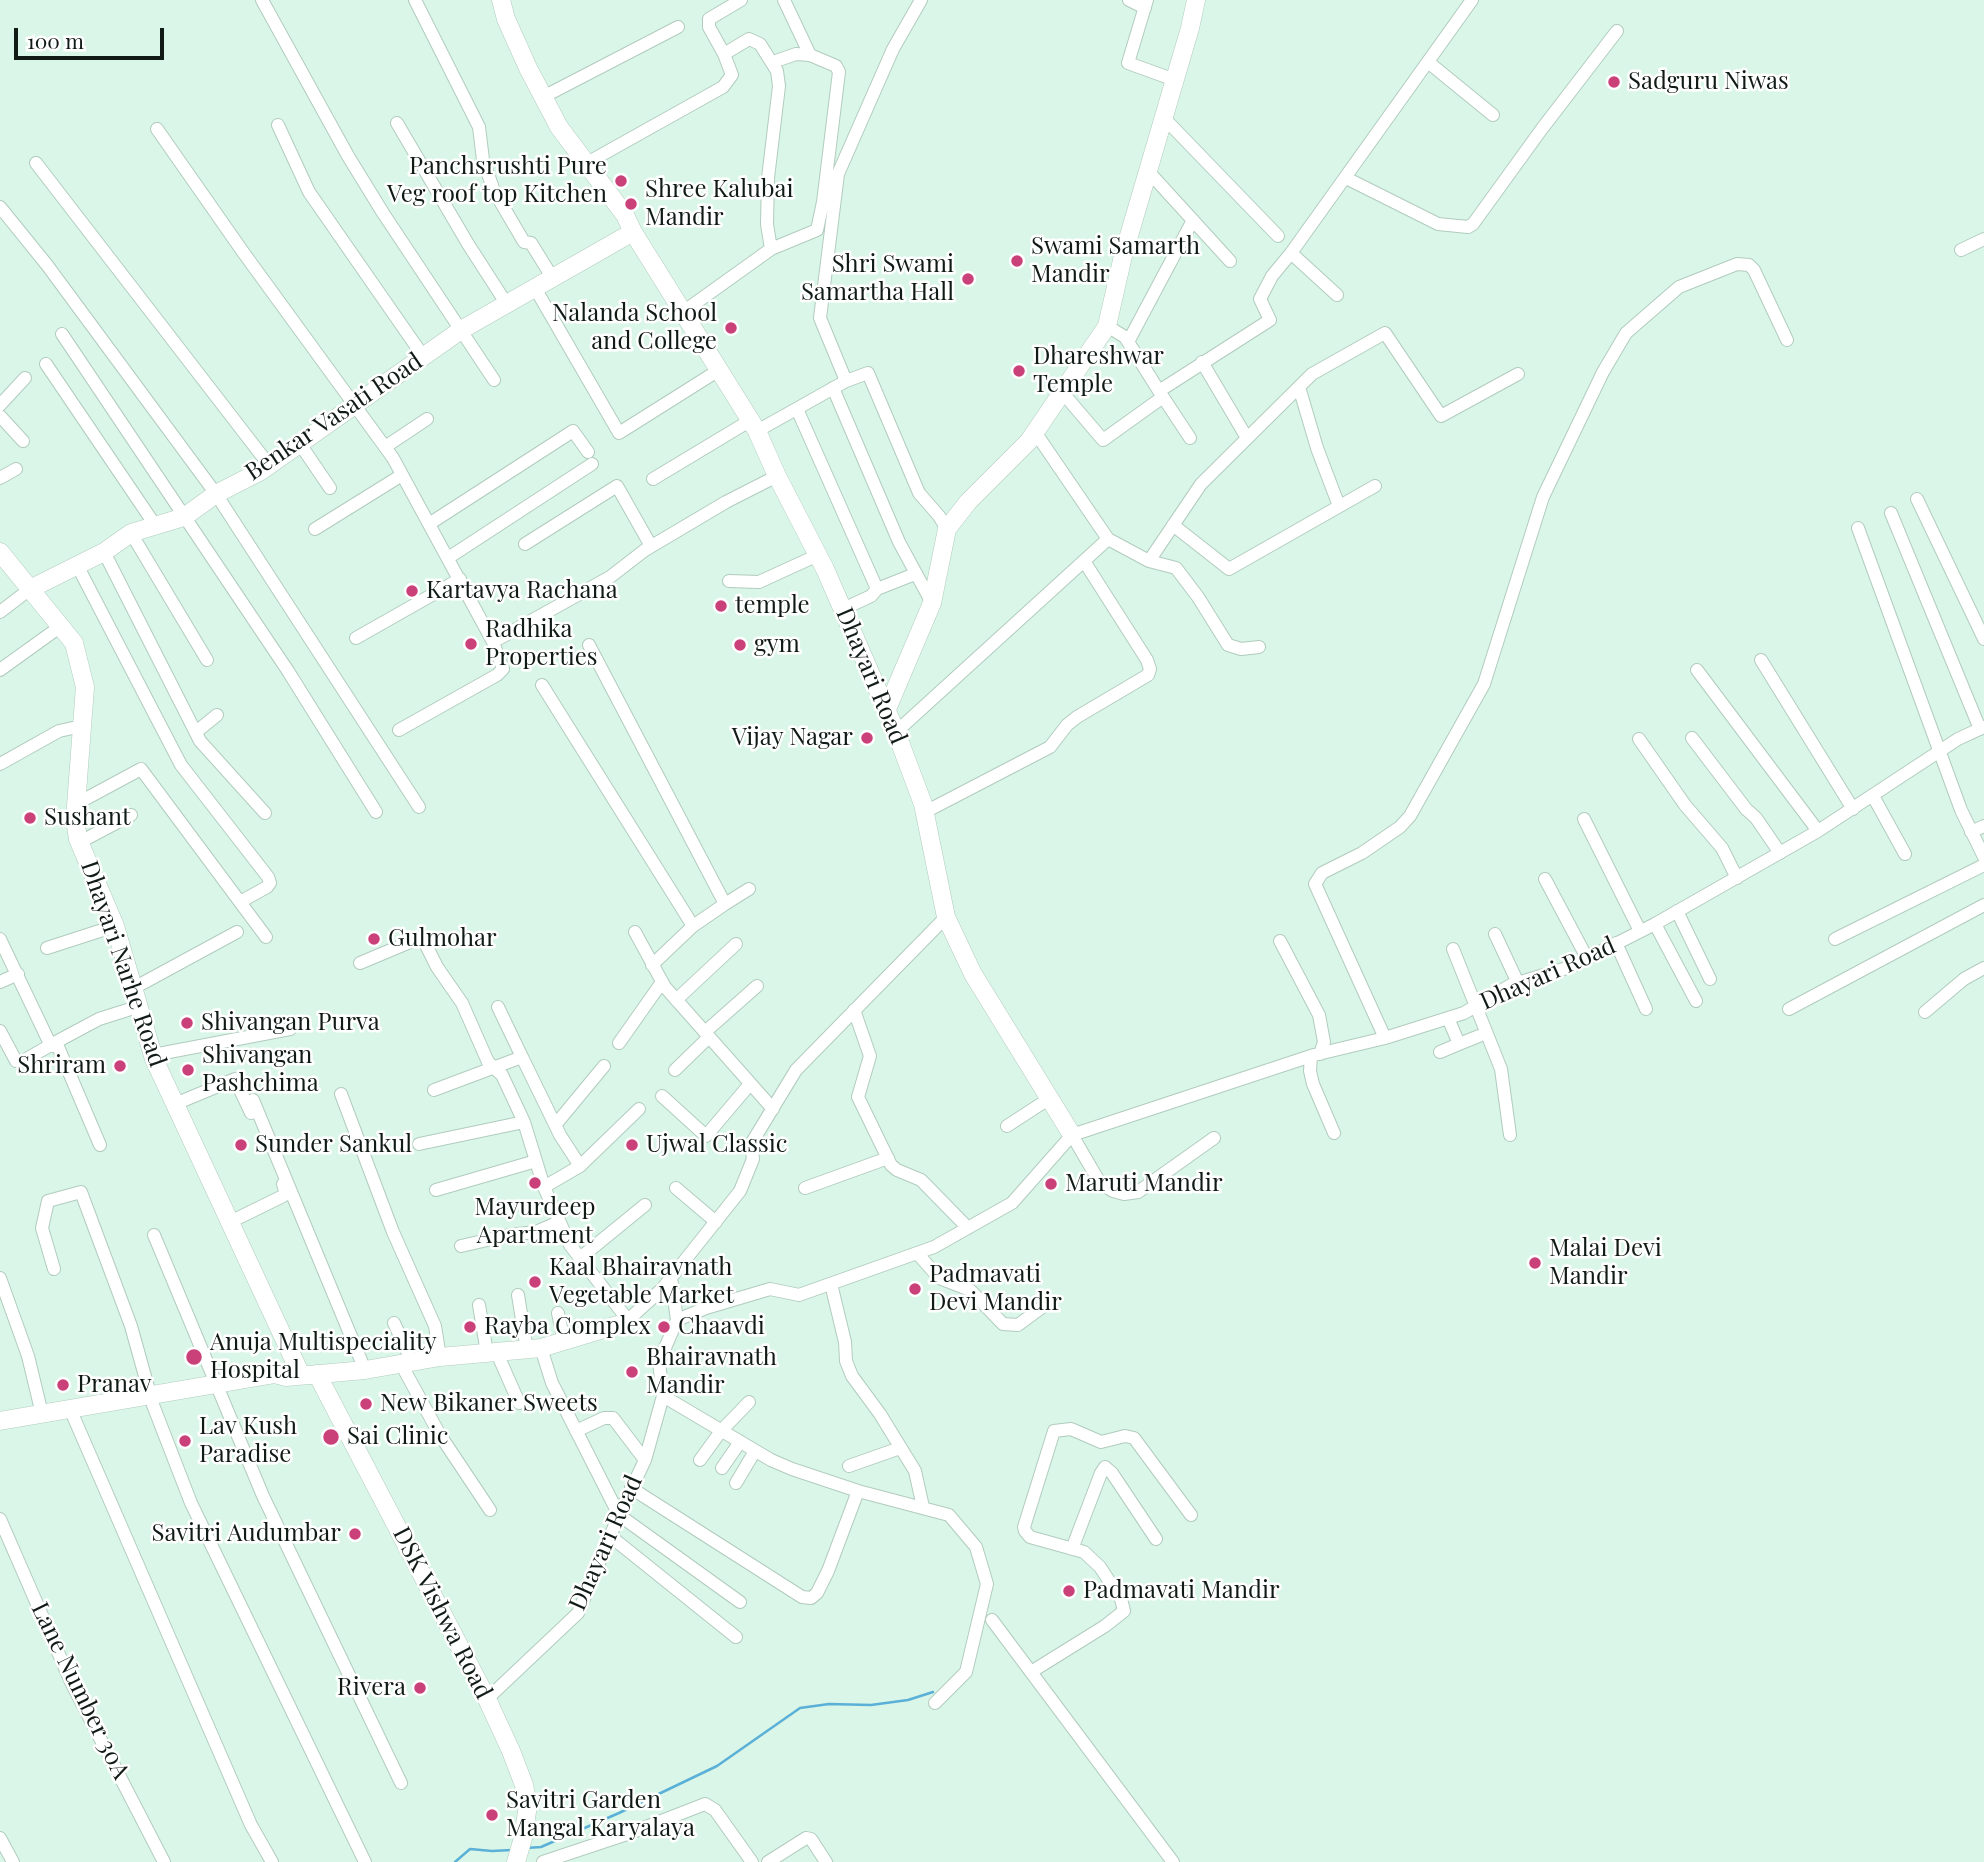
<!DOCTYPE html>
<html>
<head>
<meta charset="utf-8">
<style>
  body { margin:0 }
  #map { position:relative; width:1984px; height:1862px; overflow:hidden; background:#daf6e8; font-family:"Playfair Display",serif }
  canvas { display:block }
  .scale { position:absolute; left:14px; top:28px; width:150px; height:32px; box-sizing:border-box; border:4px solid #111b16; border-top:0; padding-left:9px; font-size:21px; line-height:24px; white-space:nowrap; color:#111b16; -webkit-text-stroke:5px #fff; paint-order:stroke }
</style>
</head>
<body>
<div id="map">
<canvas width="1984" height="1862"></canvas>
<div class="scale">100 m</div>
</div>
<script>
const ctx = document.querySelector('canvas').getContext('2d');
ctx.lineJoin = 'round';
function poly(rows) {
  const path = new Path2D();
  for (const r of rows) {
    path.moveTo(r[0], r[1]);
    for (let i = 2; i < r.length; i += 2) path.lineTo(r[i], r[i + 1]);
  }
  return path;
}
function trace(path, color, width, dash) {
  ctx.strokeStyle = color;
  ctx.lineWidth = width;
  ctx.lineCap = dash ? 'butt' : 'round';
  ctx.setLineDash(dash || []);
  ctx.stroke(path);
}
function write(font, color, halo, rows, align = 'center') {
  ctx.font = font + ' "Playfair Display",serif';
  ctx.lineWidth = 5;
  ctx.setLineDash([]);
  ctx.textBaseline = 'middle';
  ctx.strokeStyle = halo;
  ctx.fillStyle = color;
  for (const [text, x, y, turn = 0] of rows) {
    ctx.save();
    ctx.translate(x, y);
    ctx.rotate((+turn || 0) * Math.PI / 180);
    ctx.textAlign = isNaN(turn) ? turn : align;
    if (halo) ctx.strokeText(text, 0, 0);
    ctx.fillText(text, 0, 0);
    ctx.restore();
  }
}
trace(poly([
  [526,1848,541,1847,619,1813,717,1766,800,1708,829,1704,871,1705,908,1700,933,1692],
  [455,1862,470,1849,492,1851,512,1850]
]), '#5ab0d7', 2.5);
const street = poly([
  [262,0,348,156,383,213,494,380],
  [415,0,479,127,483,160,494,191,524,242,531,243,552,277],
  [784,0,810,55],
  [1129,0,1145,8],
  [1147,0,1128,63,1175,80],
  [724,54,749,39,760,44,777,71,779,86,768,178,767,224,771,249],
  [1428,62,1493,115],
  [543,97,678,27],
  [1164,118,1278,236],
  [397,123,468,244,506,303],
  [278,125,309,192,423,356],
  [157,129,243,252,393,458,493,642,503,669,497,675,399,730],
  [36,163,269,465],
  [587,163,723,87,732,75,724,54,709,27,709,19,741,0],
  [1148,171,1230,261],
  [1346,178,1438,224,1468,227,1473,224,1541,130,1617,31],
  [0,207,47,265,216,494,419,807],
  [1961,250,1984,239],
  [535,288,619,433,719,370],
  [1337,295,1291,253,1472,0],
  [683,312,771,249,817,230,823,202,839,72,836,66,810,55,796,54,773,62],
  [1107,326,1125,337,1159,391,1270,320,1260,299,1272,276,1291,253],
  [62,334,288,671,376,812],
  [1128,342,1193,220],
  [1202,362,1247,438],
  [46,364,155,525],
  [846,381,820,318,838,174,893,49,921,0],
  [1299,387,1317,448,1339,506],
  [833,388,899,542,932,603],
  [1159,391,1190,438],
  [1062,392,1103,440,1163,397],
  [0,405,25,378],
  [797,409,877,589],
  [0,416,23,441],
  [757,431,846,381,868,373,919,493,939,516,947,529],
  [1035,432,1108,539],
  [300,444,330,488],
  [385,447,427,419],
  [0,478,16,469],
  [653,479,751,420],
  [1917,499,1984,639],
  [1891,513,1980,729],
  [429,524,573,431,588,452],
  [1173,525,1229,569,1375,486],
  [1858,528,1961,810,1984,857],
  [315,529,402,475],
  [131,533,207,660],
  [525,544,617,486,651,546],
  [104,552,200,741,265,813],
  [448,558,592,464],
  [1149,561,1176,568,1198,597,1228,645,1241,649,1259,647],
  [77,565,181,765,268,877,270,883,267,887,240,902],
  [729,581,759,582,818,555],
  [843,609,871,596,877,589,915,574],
  [0,612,30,589],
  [356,638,460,579],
  [493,642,610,577,645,550,726,502,777,476],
  [1761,660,1853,809],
  [0,670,61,626],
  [1697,670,1818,831],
  [542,685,693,926,725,904,589,645],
  [196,732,217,715],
  [896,732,1108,539,1149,561,1201,484,1312,374,1385,333,1441,416,1518,374],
  [1692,738,1746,809,1756,818,1780,853],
  [1639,739,1685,805,1722,848,1737,878],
  [0,764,59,731,82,726],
  [1873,796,1905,854],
  [76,804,141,769,266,937],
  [925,812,1050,747,1067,725,1077,717,1148,675,1150,669,1147,660,1084,561],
  [1584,819,1640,931],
  [1971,832,1984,826],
  [80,842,131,815],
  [1545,879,1587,958],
  [725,904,749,889],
  [1677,911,1710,979],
  [1655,924,1696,1001],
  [635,932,665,987,773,1109],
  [1495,934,1518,983],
  [0,939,51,1046],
  [1835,939,1984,865],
  [1280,941,1319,1015,1324,1042,1320,1054],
  [1616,943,1646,1009],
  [47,948,115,926],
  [1453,949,1501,1069,1510,1135],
  [360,963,422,937,437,967,462,1003,488,1062,502,1075,524,1122,544,1187,570,1245,628,1320],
  [652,965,693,926],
  [0,982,18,974],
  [132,989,237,932],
  [676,1000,736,944],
  [498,1007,522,1057],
  [1789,1009,1984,905],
  [854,1010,870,1056,858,1097,891,1165,897,1170,921,1180,968,1228],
  [1925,1012,1964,979,1984,968],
  [0,1031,16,1061,23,1061,56,1042],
  [705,1032,757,986],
  [1385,1038,1315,884,1322,873,1362,853,1400,827,1410,816,1484,684,1543,497,1603,372,1626,333,1679,287,1737,264,1749,265,1754,270,1787,340],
  [619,1043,662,982],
  [1459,1044,1479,1036],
  [1440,1052,1459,1044,1448,1018],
  [153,1055,290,1029],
  [1311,1056,1310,1071,1313,1084,1334,1133],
  [675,1070,709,1037],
  [434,1090,522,1057,560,1135,580,1166,639,1109],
  [341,1094,393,1232,435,1326,440,1357],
  [662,1096,706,1136,750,1084],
  [253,1100,365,1370],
  [175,1104,235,1079,251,1113],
  [556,1124,604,1066],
  [1007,1126,1050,1098],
  [1072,1135,1100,1183,1113,1191,1124,1194,1138,1192,1214,1138],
  [419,1144,524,1122],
  [100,1145,56,1042,99,1019,137,1007],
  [544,1187,580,1166],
  [676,1188,716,1222],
  [805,1188,888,1158],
  [436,1190,536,1161],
  [230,1222,283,1196,286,1194,283,1184],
  [154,1235,263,1496,401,1783],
  [461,1246,509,1235,536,1232,559,1222],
  [917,1253,939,1278,970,1290,1003,1324,1018,1325,1045,1305],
  [580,1258,645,1205],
  [54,1269,42,1228,48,1201,81,1192,131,1326,153,1405,191,1503,365,1862],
  [671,1277,677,1320],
  [0,1278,28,1356,42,1414],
  [831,1284,845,1342,846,1361,852,1376,880,1414,915,1471,923,1507],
  [518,1295,527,1350],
  [479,1305,487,1353],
  [558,1313,564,1342],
  [394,1323,412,1362],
  [617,1325,628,1320,662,1289,740,1191,753,1159,751,1144,796,1070,946,917],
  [541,1348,552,1383,619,1515,740,1602],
  [497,1353,519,1403],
  [401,1364,440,1435,490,1510],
  [663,1396,771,1460,792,1469,858,1491,949,1515,976,1547,987,1584,966,1672,935,1703],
  [74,1418,251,1825,272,1862],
  [576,1431,604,1418,613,1418,645,1460],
  [700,1460,721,1431,749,1402],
  [849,1466,900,1448],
  [722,1468,740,1442],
  [736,1483,755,1451],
  [631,1488,802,1597,811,1598,817,1593,828,1571,858,1491],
  [0,1519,71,1682,164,1862],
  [610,1536,736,1637],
  [1072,1549,1101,1473,1105,1467,1112,1473,1156,1539],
  [992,1620,1173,1862],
  [1031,1672,1105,1626,1124,1611,1121,1599,1100,1567,1084,1552,1030,1537,1025,1531,1024,1527,1054,1431,1071,1429,1101,1442,1125,1436,1134,1438,1191,1515],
  [487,1699,578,1613,619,1515,645,1460,663,1396,659,1362,677,1320,706,1308,770,1289,799,1295,934,1247,1012,1203,1072,1135,1314,1055,1385,1038,1464,1013,1511,985,1570,967,1655,924,1818,831,1958,739,1984,727],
  [0,1838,13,1862],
  [543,1862,633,1832,705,1804,715,1810,752,1862],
  [768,1862,806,1838,811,1839,826,1862]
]);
const secondary = poly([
  [501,0,506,19,528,68,559,127,625,215,633,232,757,431,777,476,825,569,896,732,923,804,946,917,973,974,1072,1135],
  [0,552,74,643,85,687,75,819,78,839,115,926,154,1059,301,1375],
  [30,589,104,552,131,533,184,517,216,494,261,471,461,330,633,232],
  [887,709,932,603,947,529,968,502,1029,441,1107,326,1123,256,1190,28,1196,0],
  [317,1374,487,1699,511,1751,524,1785,528,1805,523,1838,516,1862],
  [0,1421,275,1374,286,1377,365,1370,440,1357,541,1348,617,1325]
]);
trace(street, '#b1ccbe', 14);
trace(secondary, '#b1ccbe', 19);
trace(street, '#fff', 12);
trace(secondary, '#fff', 18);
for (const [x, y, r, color] of [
  [1614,82,7,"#ca417a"],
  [621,181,7,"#ca417a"],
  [631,204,7,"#ca417a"],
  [1017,261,7,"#ca417a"],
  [968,279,7,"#ca417a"],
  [731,328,7,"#ca417a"],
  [1019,371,7,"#ca417a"],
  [412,591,7,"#ca417a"],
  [721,606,7,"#ca417a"],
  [471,644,7,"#ca417a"],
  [740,645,7,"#ca417a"],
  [867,738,7,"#ca417a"],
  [30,818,7,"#ca417a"],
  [374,939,7,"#ca417a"],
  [187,1023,7,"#ca417a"],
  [120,1066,7,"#ca417a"],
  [188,1070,7,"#ca417a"],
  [241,1145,7,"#ca417a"],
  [632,1145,7,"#ca417a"],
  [535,1183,7,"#ca417a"],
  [1051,1184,7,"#ca417a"],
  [1535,1263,7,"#ca417a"],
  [535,1282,7,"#ca417a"],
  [915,1289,7,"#ca417a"],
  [470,1327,7,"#ca417a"],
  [664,1327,7,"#ca417a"],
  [194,1357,9,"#ca417a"],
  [632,1372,7,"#ca417a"],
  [63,1385,7,"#ca417a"],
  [366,1404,7,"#ca417a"],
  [331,1437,9,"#ca417a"],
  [185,1441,7,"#ca417a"],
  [355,1534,7,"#ca417a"],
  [1069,1591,7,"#ca417a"],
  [420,1688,7,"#ca417a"],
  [492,1815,7,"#ca417a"]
]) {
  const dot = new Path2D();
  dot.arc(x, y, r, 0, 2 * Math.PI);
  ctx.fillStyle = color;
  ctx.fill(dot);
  trace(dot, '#fff', 2.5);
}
write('24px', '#111b16', '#fff', [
  ["Sadguru Niwas",1628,82],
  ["Panchsrushti Pure",607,167,"right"],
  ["Veg roof top Kitchen",607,195,"right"],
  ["Shree Kalubai",645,190],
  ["Mandir",645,218],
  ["Swami Samarth",1031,247],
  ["Mandir",1031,275],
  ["Shri Swami",954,265,"right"],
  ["Samartha Hall",954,293,"right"],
  ["Nalanda School",717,314,"right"],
  ["and College",717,342,"right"],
  ["Dhareshwar",1033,357],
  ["Temple",1033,385],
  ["Kartavya Rachana",426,591],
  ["temple",735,606],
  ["Radhika",485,630],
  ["Properties",485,658],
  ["gym",754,645],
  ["Vijay Nagar",853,738,"right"],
  ["Sushant",44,818],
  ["Gulmohar",388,939],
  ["Shivangan Purva",201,1023],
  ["Shivangan",202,1056],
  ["Pashchima",202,1084],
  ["Shriram",106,1066,"right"],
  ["Sunder Sankul",255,1145],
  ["Ujwal Classic",646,1145],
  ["Maruti Mandir",1065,1184],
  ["Mayurdeep",535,1208,"center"],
  ["Apartment",535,1236,"center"],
  ["Malai Devi",1549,1249],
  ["Mandir",1549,1277],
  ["Kaal Bhairavnath",549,1268],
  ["Vegetable Market",549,1296],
  ["Padmavati",929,1275],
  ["Devi Mandir",929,1303],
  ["Rayba Complex",484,1327],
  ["Chaavdi",678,1327],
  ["Anuja Multispeciality",210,1343],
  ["Hospital",210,1371],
  ["Bhairavnath",646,1358],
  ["Mandir",646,1386],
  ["Pranav",77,1385],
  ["New Bikaner Sweets",380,1404],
  ["Lav Kush",199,1427],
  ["Paradise",199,1455],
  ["Sai Clinic",347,1437],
  ["Savitri Audumbar",341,1534,"right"],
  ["Padmavati Mandir",1083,1591],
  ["Rivera",406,1688,"right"],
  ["Savitri Garden",506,1801],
  ["Mangal Karyalaya",506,1829]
], 'left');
write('24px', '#111b16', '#fff', [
  ["Benkar Vasati Road",334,417,-34],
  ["Dhayari Road",871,676,67],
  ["Dhayari Narhe Road",123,964,71],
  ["Dhayari Road",1548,974,-24],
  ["Dhayari Road",606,1543,-66],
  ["DSK Vishwa Road",442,1613,63],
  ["Lane Number 30A",80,1691,64]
]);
</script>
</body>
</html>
